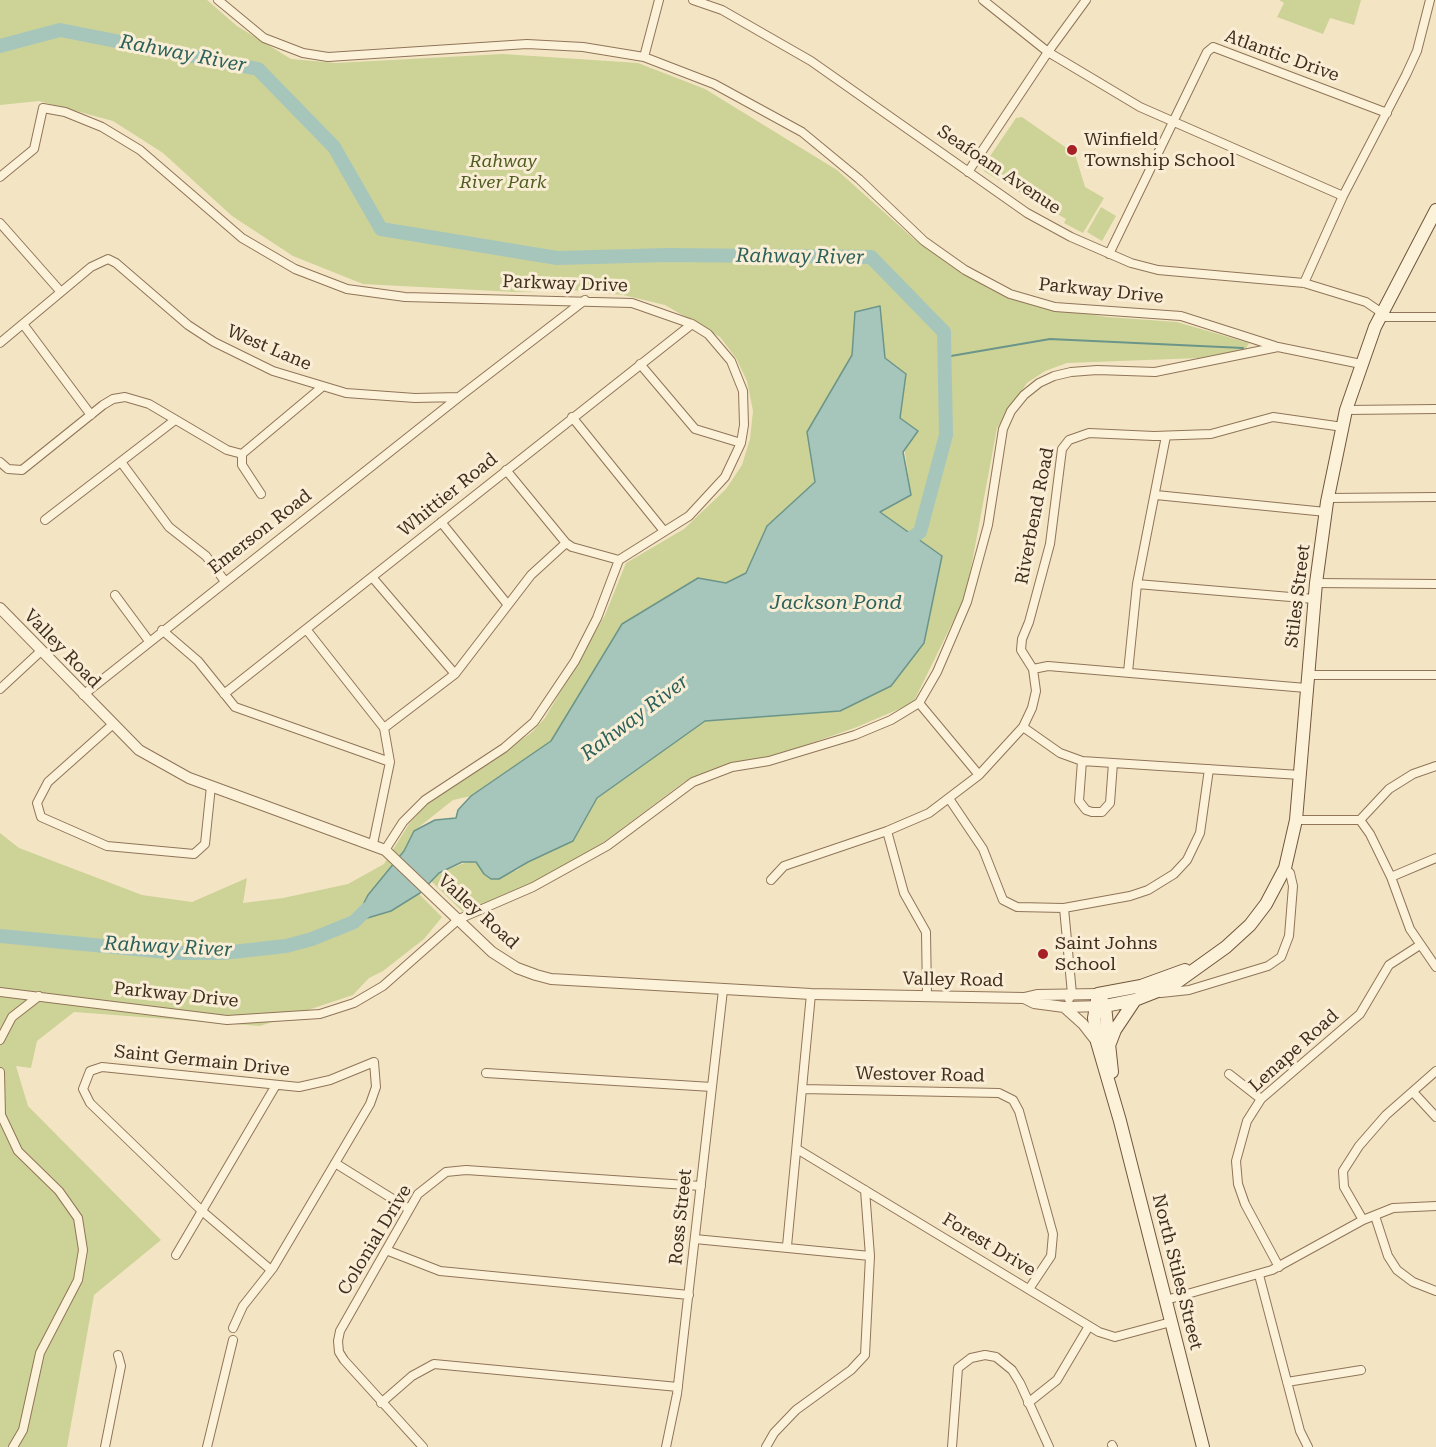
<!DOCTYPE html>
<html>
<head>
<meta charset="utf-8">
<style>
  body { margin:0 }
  canvas { display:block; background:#f3e4c4 }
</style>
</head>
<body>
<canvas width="1436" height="1447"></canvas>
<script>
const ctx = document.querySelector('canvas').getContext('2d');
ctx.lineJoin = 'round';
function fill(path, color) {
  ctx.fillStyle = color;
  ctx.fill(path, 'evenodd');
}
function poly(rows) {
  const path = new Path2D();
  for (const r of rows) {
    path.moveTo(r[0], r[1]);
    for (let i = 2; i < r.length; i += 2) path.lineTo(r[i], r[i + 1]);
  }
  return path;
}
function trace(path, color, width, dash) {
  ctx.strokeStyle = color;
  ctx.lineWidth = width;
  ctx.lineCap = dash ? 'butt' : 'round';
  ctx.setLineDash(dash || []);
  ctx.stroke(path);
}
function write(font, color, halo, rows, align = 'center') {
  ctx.font = font + ' "Roboto Serif",serif';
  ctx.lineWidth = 6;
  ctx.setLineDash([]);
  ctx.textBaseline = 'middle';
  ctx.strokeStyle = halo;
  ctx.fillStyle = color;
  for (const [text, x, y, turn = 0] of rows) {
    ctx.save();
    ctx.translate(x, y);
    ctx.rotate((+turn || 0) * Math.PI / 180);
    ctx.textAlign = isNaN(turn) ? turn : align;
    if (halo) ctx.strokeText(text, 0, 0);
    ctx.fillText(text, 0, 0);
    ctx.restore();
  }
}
fill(poly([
  [0,0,207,0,237,26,291,59,336,63,503,54,638,63,705,89,837,170,915,240,990,289,1038,306,1107,317,1177,322,1249,343,1244,352,1199,358,1067,363,1045,371,1027,383,997,428,966,595,913,703,857,727,775,756,723,766,684,782,573,865,466,915,431,881,439,873,472,860,478,865,516,871,528,862,573,841,597,798,705,721,840,711,942,556,880,512,911,495,900,418,906,374,885,358,880,306,807,432,816,482,767,526,746,573,726,583,698,578,622,624,551,741,471,796,453,800,414,831,404,851,391,866,442,917,424,939,383,971,369,978,353,995,260,1026,74,1012,37,1041,31,1068,16,1066,28,1106,161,1240,94,1295,67,1447,0,1447,0,833,19,848,142,895,192,902,247,878,243,903,283,898,348,884,384,864,409,824,426,805,531,733,545,718,605,615,626,563,684,529,726,489,742,465,750,439,753,411,747,381,736,358,720,337,665,305,623,295,570,290,515,292,363,284,293,256,232,216,163,153,113,121,39,101,0,105],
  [1279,0,1361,0,1354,25,1330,18,1323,34,1277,17,1284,3],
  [1022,117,1075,154,1085,187,1104,198,1083,233,1064,223,1066,219,985,172,982,168,1016,118],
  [1101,207,1116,216,1102,241,1087,232]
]), '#cdd397');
const water = poly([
  [880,306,885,358,906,374,900,418,918,431,903,452,911,495,880,512,942,556,924,643,891,686,840,711,705,721,597,798,573,841,528,862,499,879,491,879,484,874,476,862,462,862,439,873,420,893,391,911,354,922,368,895,404,851,414,831,435,820,456,818,458,810,471,796,551,741,622,624,698,578,726,583,746,573,767,526,815,482,807,432,852,355,855,312,880,306]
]);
fill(water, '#a6c6bc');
trace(water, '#6c958a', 1.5);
trace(poly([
  [945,357,1050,339,1243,348]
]), '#6c958a', 2);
trace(poly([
  [0,46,60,30,258,69,334,147,381,229,557,258,668,255,871,257,944,332,946,435,920,532,899,546],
  [0,936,177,953,223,953,286,946,312,939,354,922,367,909]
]), '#a6c6bc', 14);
const minor = poly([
  [218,0,264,38,303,53,328,57,527,44,583,47,644,57,714,84,802,132,859,179,924,241,965,270,1010,294,1055,307,1181,316,1275,346],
  [693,0,722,10,811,61,1027,213,1071,237,1131,263,1158,270,1304,283,1366,302,1382,313],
  [983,0,1048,52,1140,107,1343,196],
  [644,57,659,0],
  [968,172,1048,52,1086,0],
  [0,177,34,149,43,108,65,112,102,127,140,150,242,238,295,269,347,289,405,297,632,303,692,324,708,334,731,361,743,391,744,425,741,443,725,477,689,516,619,560,597,618,575,661,534,722,504,748,425,800,403,822,385,850],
  [0,223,61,292],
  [1109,254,1207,52,1213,47,1387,113],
  [1304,283,1343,196,1406,75,1417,51,1430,0],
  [1380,317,1436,317],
  [23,324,91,415],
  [0,343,91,267,108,259,116,263,188,325,214,342,273,371,346,393,415,398,459,397,585,300],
  [640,364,695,429,741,443],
  [1346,410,1436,409],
  [572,417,664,531],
  [242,454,322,387],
  [242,454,242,465,261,494],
  [0,462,8,469,22,470,103,405,113,399,125,397,149,404,227,450,242,454],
  [121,462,169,527,206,556,224,580],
  [506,470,566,543],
  [1156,495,1326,512],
  [1328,498,1436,497],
  [45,520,175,420],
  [441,522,508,605],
  [372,577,455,674],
  [1316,583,1436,584],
  [1137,584,1314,599],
  [115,595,149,641],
  [306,629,384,728],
  [162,630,198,661,235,707,390,762],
  [1033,669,1048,666,1306,688],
  [1128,672,1137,584,1166,436],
  [1307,675,1436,675],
  [0,689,41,651],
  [224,694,692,324],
  [83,695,459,397],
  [919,703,979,775],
  [112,725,48,782,37,803,41,817,107,846,194,854,205,844,211,786],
  [1023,727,1060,753,1082,761,1300,775],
  [1082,761,1079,801,1086,810,1092,812,1102,812,1110,803,1113,763],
  [950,800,983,849,1003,900,1017,907,1064,908,1130,896,1148,890,1174,874,1187,860,1200,833,1209,769],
  [1296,820,1360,820],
  [1360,820,1370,834,1391,877,1410,929,1436,967],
  [1360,820,1389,789,1413,774,1436,766],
  [887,831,904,893,926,932,927,996],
  [373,844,390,762,384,728,455,674,531,575,566,543,572,547,619,560],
  [1391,877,1436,858],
  [771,880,784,866,887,831,929,813,979,775,1023,727,1032,708,1036,691,1033,669,1021,650,1022,639,1029,622,1050,544,1062,449,1069,440,1089,433,1154,436,1211,434,1273,417,1343,427],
  [1064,908,1072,994,1069,999],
  [0,992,227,1020,320,1014,354,1003,383,986,459,919,533,887,607,846,693,782,732,767,769,761,855,735,891,720,919,703,937,672,967,602,988,525,1003,429,1011,411,1024,395,1039,383,1054,376,1071,372,1097,370,1155,372,1278,347,1361,364],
  [1161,993,1189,990,1268,966,1281,957,1289,936,1293,886,1290,873,1285,868],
  [0,1040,12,1017,39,996],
  [0,1072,1,1115,18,1151,59,1191,78,1218,83,1250,78,1280,40,1353,23,1430,13,1447],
  [486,1073,712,1087],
  [1229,1074,1261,1099],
  [802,1089,999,1093,1013,1100,1019,1111,1053,1234,1051,1256,1029,1289],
  [1413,1092,1436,1117],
  [797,1149,1099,1332,1115,1337,1171,1322],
  [335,1163,409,1209],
  [1375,1216,1388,1256,1397,1270,1413,1282,1436,1291],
  [1363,1220,1344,1187,1343,1171,1359,1146,1386,1115,1436,1071],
  [695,1239,870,1256],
  [787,1246,811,994],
  [386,1250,440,1271,689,1295],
  [176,1255,276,1085],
  [1279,1267,1245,1204,1238,1184,1236,1161,1247,1121,1261,1099,1360,1014,1389,965,1420,945],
  [1259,1275,1300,1431,1308,1447],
  [1166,1300,1272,1270,1363,1220,1393,1208,1436,1206],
  [233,1328,243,1306,273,1268,370,1104,376,1087,374,1062,330,1080,299,1087,102,1067,90,1071,83,1089,90,1103,202,1211,271,1270],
  [1287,1382,1361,1370],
  [381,1403,412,1376,434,1364,678,1387],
  [1028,1403,1057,1380,1089,1326],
  [1112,1445,1113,1447],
  [105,1447,121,1366,118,1355],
  [207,1447,233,1340],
  [423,1447,344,1360,339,1352,338,1341,340,1331,418,1194,446,1172,466,1170,701,1186],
  [666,1447,677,1394,723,990],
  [766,1447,774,1433,796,1410,851,1370,865,1355,870,1256,865,1190],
  [952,1447,958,1368,971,1358,985,1355,996,1357,1012,1370,1020,1383,1049,1447]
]);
const tertiary = poly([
  [0,608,139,750,189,778,385,850,492,952,517,968,536,975,551,979,811,994,1024,998,1037,995,1098,994],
  [1024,998,1034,1003,1064,1007,1103,1006],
  [1064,1007,1083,1024,1097,1042]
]);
const secondary = poly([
  [1098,994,1094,1018,1097,1042,1120,1121,1203,1447],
  [1098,994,1141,986,1185,970],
  [1102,1001,1105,1006,1112,1072],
  [1105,1006,1135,1000,1173,985,1226,947,1250,925,1266,904,1285,868,1296,820,1316,583,1327,502,1346,410,1375,327,1436,210],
  [1110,1043,1115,1030,1135,1000]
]);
trace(minor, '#907558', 10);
trace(tertiary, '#907558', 12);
trace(secondary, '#72563b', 14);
trace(minor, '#fcf1d9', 8);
trace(tertiary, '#fcf1d9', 10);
trace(secondary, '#fcf1d9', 12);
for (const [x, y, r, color] of [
  [1072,150,6,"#a62125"],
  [1043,954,6,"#a62125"]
]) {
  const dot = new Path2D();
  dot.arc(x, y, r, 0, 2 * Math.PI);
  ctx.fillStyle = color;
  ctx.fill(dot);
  trace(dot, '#f9eed5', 2);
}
write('18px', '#3f2d1e', '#f9eed5', [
  ["Atlantic Drive",1282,56,20],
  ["Seafoam Avenue",999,170,34],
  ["Parkway Drive",565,284,2],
  ["Parkway Drive",1101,291,6],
  ["West Lane",269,348,23],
  ["Whittier Road",448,495,-39],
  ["Riverbend Road",1035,516,-79],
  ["Emerson Road",260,532,-38],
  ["Stiles Street",1298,596,-83],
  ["Valley Road",62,649,46],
  ["Valley Road",478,912,42],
  ["Valley Road",953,980,1],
  ["Parkway Drive",176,995,6],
  ["Lenape Road",1294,1051,-42],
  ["Saint Germain Drive",202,1061,6],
  ["Westover Road",920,1075,1],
  ["Ross Street",681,1217,-84],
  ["Colonial Drive",375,1240,-59],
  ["Forest Drive",989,1245,31],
  ["North Stiles Street",1177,1272,76]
]);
write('18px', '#3f2d1e', '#f9eed5', [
  ["Winfield",1084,140],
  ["Township School",1084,161],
  ["Saint Johns",1055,944],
  ["School",1055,965]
], 'left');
write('italic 18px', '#4f5d22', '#f9eed5', [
  ["Rahway",503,162],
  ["River Park",503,183]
]);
write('italic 20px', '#2b605b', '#f9eed5', [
  ["Rahway River",183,54,11],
  ["Rahway River",800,257,1],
  ["Jackson Pond",836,603],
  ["Rahway River",635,718,-37],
  ["Rahway River",168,947,3]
]);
</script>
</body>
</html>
